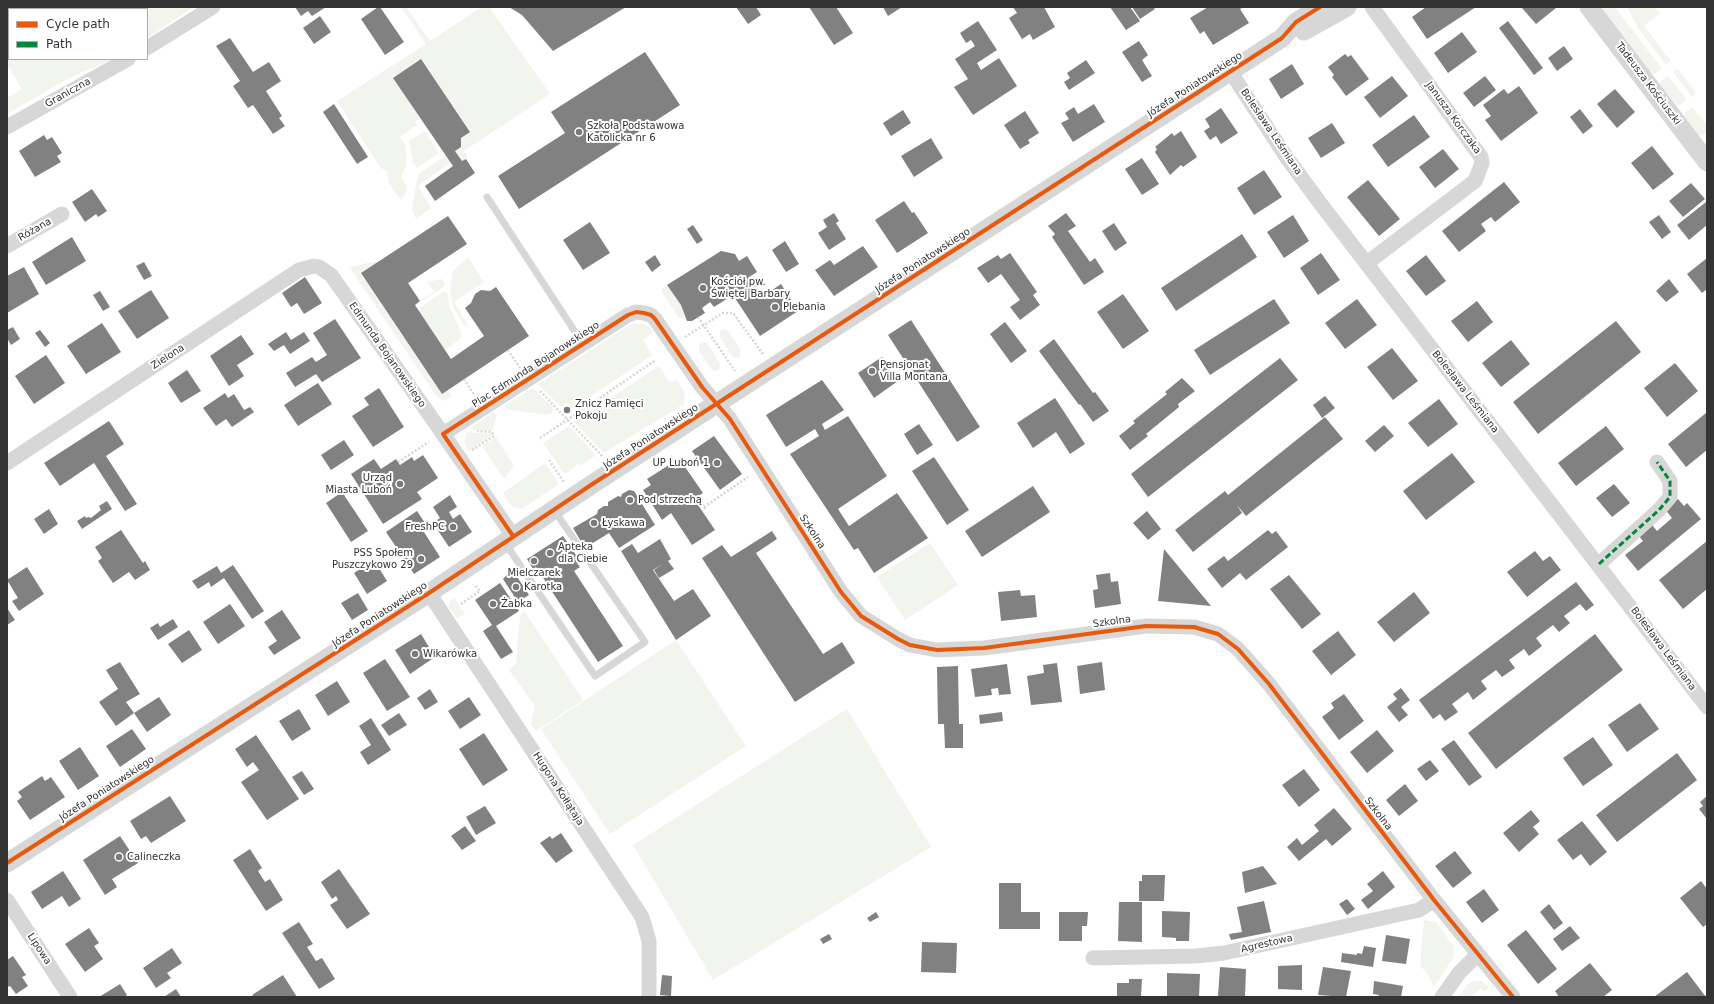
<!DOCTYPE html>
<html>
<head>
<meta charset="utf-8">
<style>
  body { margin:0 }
  #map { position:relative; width:1714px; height:1004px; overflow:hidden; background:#fff; font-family:"DejaVu Sans",sans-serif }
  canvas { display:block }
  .frame { position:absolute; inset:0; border:8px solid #333; pointer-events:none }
  .legend { position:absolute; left:8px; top:8px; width:140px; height:52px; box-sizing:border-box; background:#fff; border:1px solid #adadad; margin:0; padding:5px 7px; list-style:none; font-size:12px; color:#333 }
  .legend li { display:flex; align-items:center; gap:8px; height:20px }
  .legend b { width:20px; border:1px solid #adadad }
</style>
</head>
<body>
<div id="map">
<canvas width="1714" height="1004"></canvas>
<div class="frame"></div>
<ul class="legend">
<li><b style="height:5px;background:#e8590c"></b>Cycle path</li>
<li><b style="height:5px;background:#00873e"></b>Path</li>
</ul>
</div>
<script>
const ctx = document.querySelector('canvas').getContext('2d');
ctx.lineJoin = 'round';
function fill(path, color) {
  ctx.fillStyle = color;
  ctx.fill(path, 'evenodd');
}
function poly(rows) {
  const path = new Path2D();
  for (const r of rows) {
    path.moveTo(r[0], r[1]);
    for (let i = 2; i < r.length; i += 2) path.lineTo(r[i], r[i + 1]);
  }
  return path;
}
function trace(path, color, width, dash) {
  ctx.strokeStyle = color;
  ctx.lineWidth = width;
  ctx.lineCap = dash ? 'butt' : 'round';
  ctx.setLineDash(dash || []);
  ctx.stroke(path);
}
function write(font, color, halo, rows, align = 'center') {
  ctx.font = font + ' "DejaVu Sans",sans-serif';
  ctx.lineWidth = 4;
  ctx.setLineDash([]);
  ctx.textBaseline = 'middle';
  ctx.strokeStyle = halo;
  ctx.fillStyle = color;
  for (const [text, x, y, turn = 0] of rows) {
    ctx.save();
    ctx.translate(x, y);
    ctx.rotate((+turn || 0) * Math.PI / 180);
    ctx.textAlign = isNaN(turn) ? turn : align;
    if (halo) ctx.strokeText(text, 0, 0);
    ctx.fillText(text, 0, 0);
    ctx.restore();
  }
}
fill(poly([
  [7,7,194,7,147,38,147,9,9,9,9,59,113,59,69,78,7,114,7,98,22,89,7,64],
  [401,7,406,7,430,41,482,7,489,7,550,94,464,151,468,157,462,161,455,151,461,147,461,138,470,131,421,59,394,77,420,119,415,122,417,125,400,137,405,145,406,156,406,166,401,177,406,185,407,190,403,198,400,199,389,184,387,171,381,168,337,101,426,44],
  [1604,7,1615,7,1662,69,1656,73,1651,74,1603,10],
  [1627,7,1653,7,1660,13,1644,26,1671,61,1666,65,1638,28],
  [1678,69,1696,93,1692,97,1673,72],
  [1668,76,1687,100,1678,106,1660,85,1661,81],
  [1692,107,1707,125,1707,132,1703,135,1698,136,1684,116,1685,113],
  [425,131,439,153,417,168,413,162,409,141],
  [446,155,451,162,418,186,431,208,416,219,412,209,417,178,420,173],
  [468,257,484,282,454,302,468,325,465,327,453,307,450,290,453,271],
  [380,261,361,274,442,394,448,390,452,396,444,401,437,397,350,268,357,265],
  [442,279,445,286,421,302,420,301,434,291,427,282],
  [667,285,681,305,686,319,679,318,661,290],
  [444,291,448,294,449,306,462,334,459,340,445,350,418,309],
  [633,323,647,325,653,332,643,340,652,355,572,409,567,403,561,407,538,384],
  [722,329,728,330,741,351,740,357,734,358,732,356,720,337,720,332],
  [704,342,708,344,720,364,719,370,714,371,711,369,699,351,699,345],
  [659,366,670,383,676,379,685,393,684,404,604,453,574,422],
  [533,388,551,406,553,409,552,413,547,415,505,409,505,405],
  [493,412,497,415,492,431,469,429],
  [569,426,596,455,580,466,578,464,567,473,563,472,543,443],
  [467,432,491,434,492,436,468,451,464,442],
  [496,437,514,466,504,479,482,446],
  [545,463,559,484,522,509,511,506,503,493],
  [930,543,958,585,905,620,877,577],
  [454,598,465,614,457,619,448,606,450,601],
  [525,612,583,700,536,731,531,724,535,706,509,670,516,664,520,615],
  [676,640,746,746,610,834,541,729],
  [847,709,931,847,713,980,633,845],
  [1424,920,1436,922,1454,947,1453,958,1434,987,1428,974,1420,966],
  [1473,981,1482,981,1489,987,1484,992,1481,988,1471,997,1458,997,1468,984]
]), '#f1f5ed');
fill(poly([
  [295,7,326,7,312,16,308,11,301,16],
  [378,7,380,7,404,42,385,55,361,19],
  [509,7,626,7,553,51,522,15],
  [736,7,756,7,761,15,748,24],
  [809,7,836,7,853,33,834,45],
  [883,7,902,7,888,16],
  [1013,7,1044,7,1055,27,1033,40,1030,34,1022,39,1009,18,1017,13],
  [1110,7,1130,7,1140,21,1126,30],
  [1132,7,1153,7,1155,9,1140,19],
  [1208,7,1244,7,1240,9,1249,23,1213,45,1204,31,1200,34,1190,18],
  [1426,7,1476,7,1427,39,1412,17],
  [1524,7,1555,7,1556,8,1536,24,1522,8],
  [320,16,331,32,314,44,303,28],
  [978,21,997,50,977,63,981,70,999,58,1017,86,973,115,954,87,968,79,955,59,975,46,971,40,966,43,960,33],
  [1508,21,1543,68,1534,75,1499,28],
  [1462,32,1477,52,1448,73,1434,53],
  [230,38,253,72,269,62,281,81,266,91,282,116,279,118,285,126,273,134,253,105,248,108,233,86,240,81,216,46],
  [1139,41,1148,55,1142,60,1152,76,1142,82,1122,52],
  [1564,46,1573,59,1557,71,1548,58],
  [645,52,680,105,519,209,498,176,565,133,551,112],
  [1345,54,1348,57,1351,55,1369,79,1346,96,1332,77,1334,75,1328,67],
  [421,59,470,132,461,138,461,147,455,151,462,161,466,159,475,173,435,201,425,186,453,166,393,78],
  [1086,60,1095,73,1069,90,1064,82,1070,78,1067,73],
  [1292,64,1304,84,1281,99,1269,79],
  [1392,76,1408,96,1380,118,1364,97],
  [1485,76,1496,90,1474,107,1463,93],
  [1519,86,1538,113,1501,141,1485,120,1491,116,1483,105,1504,89,1508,94],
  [1615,89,1635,112,1617,128,1597,104],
  [334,104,368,157,357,164,323,112],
  [1094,104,1105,122,1073,142,1061,123,1069,119,1065,113,1074,107,1078,114],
  [1221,108,1238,133,1221,144,1216,136,1210,140,1204,131,1210,127,1205,119],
  [1580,109,1593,126,1583,134,1570,117],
  [903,110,911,123,891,136,883,123],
  [1025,111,1039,133,1028,140,1030,143,1020,149,1004,125],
  [1414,115,1430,137,1388,167,1372,145],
  [1332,123,1345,143,1321,158,1308,138],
  [1181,131,1197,157,1183,167,1181,165,1170,175,1155,152,1157,149,1155,147,1172,133,1174,136],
  [44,135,47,140,52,137,62,153,57,156,61,162,35,177,19,151],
  [931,138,943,158,914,177,901,156],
  [1652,146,1674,174,1653,190,1631,163],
  [1443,149,1459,169,1435,188,1419,167],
  [1142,158,1159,184,1142,195,1125,169],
  [1264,170,1282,197,1254,215,1237,188],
  [1368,180,1400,219,1379,236,1347,197],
  [1504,182,1520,202,1495,222,1491,217,1481,224,1486,231,1459,252,1442,231],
  [1691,183,1705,199,1683,217,1669,201],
  [92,189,107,211,98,217,96,214,85,222,72,202],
  [904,201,912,213,914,212,928,233,897,253,875,220],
  [1706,202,1707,225,1689,240,1677,225],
  [834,213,839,221,836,223,846,239,829,250,818,233,827,227,823,220],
  [1066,213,1076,226,1068,231,1090,262,1095,258,1104,272,1084,285,1052,237,1055,234,1048,226],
  [1293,215,1309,241,1284,258,1267,232],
  [1659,215,1671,232,1662,239,1649,222],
  [448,216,467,244,408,283,420,301,415,305,451,359,484,336,465,308,471,303,475,294,481,290,490,291,496,287,529,336,442,394,361,273],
  [590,222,610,253,583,270,563,240],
  [1114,223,1127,243,1115,251,1102,231],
  [693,225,703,240,697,244,687,229],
  [1242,234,1257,257,1176,311,1161,288],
  [72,237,86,261,46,285,32,262],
  [785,241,799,264,786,272,772,250],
  [863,246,878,267,834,296,815,270,830,260,834,265],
  [721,251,735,254,739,261,747,256,757,272,749,277,762,297,781,284,798,311,760,336,733,295,714,307,710,302,702,308,705,313,692,321,687,321,681,305,667,285],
  [1010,253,1037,292,1033,295,1040,305,1020,320,1010,307,1020,300,1001,274,988,283,977,268,998,255,1001,259],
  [1321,253,1340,280,1318,295,1300,268],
  [655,255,661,265,652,272,645,262],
  [1426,255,1446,281,1426,296,1406,271],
  [1707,258,1707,289,1702,293,1687,274],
  [144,262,152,276,144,280,136,266],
  [24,267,39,294,7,313,7,276],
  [305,277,322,303,304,314,297,303,291,307,282,293],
  [1669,279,1679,292,1666,302,1656,291],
  [151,290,169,318,137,339,118,311],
  [100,291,110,307,103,311,93,295],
  [1123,294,1149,331,1123,349,1097,312],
  [1274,299,1290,323,1210,375,1194,350],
  [1357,299,1377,325,1345,349,1325,323],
  [1477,301,1493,322,1468,342,1451,321],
  [335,319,361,358,322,382,316,374,295,387,286,373,312,357,316,362,327,355,313,333],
  [911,320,980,427,957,442,888,335],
  [1616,321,1641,352,1538,434,1513,402],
  [1005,322,1027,351,1011,363,990,334],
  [102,323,121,352,86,374,67,346],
  [13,327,20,339,11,345,7,338,7,330],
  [40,330,50,343,45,347,35,333],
  [286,332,291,340,304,332,310,341,290,354,284,345,274,351,268,344],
  [241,335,254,354,237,365,244,376,229,386,210,356],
  [1054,339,1093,393,1095,392,1109,411,1093,422,1080,404,1079,405,1039,351],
  [1511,340,1530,364,1501,387,1482,363],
  [1392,348,1418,381,1393,400,1367,367],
  [46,355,65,383,34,404,15,376],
  [882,357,898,381,874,398,858,373],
  [1280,358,1298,380,1148,497,1131,474],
  [1675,363,1698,391,1667,417,1644,388],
  [187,370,201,391,181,403,168,383],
  [1182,378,1195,391,1178,404,1179,407,1146,434,1148,436,1130,450,1119,436,1135,423,1133,421,1167,394,1165,392],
  [822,380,844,410,822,424,825,430,848,416,887,476,838,509,849,526,897,493,928,538,874,573,858,548,854,550,790,454,819,436,815,429,786,447,766,415],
  [318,383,332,404,298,426,284,405],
  [379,388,404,427,373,447,352,416,369,405,364,398],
  [225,393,228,398,234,394,244,410,250,407,254,412,232,427,226,419,216,426,203,408],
  [1325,396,1335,408,1322,418,1313,405],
  [1055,398,1085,444,1070,454,1056,432,1033,448,1017,423],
  [1439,399,1458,424,1428,447,1408,423],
  [1706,413,1707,450,1686,467,1668,444],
  [1325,417,1343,439,1246,516,1237,505,1242,513,1193,552,1175,530,1225,491,1228,495],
  [109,421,124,444,106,456,137,504,125,511,94,463,60,486,44,463],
  [919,424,933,445,917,455,904,434],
  [1384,425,1394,436,1375,452,1365,441],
  [1606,426,1624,449,1576,486,1558,463],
  [714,436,742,474,720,490,692,451],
  [344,440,354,455,331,470,321,455],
  [1452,453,1475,482,1426,520,1403,491],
  [423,455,438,478,417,492,422,499,383,524,351,474,374,459,381,469,396,459,400,465,412,457,414,461],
  [934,457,969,510,947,525,912,471],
  [672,463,675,469,683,464,703,493,694,499,715,530,692,545,671,513,662,520,643,490,651,485,647,479],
  [1614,484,1630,503,1612,517,1596,498],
  [1033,486,1050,512,982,557,965,531],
  [629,490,634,491,655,525,619,548,609,533,585,548,573,528,597,514,598,510,604,506,608,506,608,502,618,496,621,497,622,494],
  [342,492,368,531,351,542,326,503],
  [450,495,457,507,449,512,453,519,460,514,472,532,449,547,433,523,440,518,433,507],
  [1678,499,1684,506,1687,503,1701,519,1638,571,1625,555,1643,541,1635,531,1648,520,1657,531,1672,518,1665,509],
  [107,501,112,509,82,529,77,521,85,516,86,518,89,517,91,518,101,510,99,506],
  [49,509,58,524,44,534,34,519],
  [417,511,427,526,422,529,440,557,414,574,386,532],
  [1147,511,1161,529,1148,540,1133,523],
  [121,530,143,563,145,561,150,570,135,580,129,572,113,583,98,561,102,558,95,547],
  [1268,530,1272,534,1276,531,1288,547,1246,580,1240,573,1222,588,1207,569,1224,556,1228,561],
  [772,531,777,539,756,553,823,654,842,642,855,663,795,702,702,558,722,545,731,557],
  [563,536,580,561,577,563,580,567,574,571,623,646,598,662,536,567,533,569,527,559],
  [660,539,671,559,668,561,674,569,659,578,654,570,663,564,653,570,674,601,693,589,711,616,676,640,621,551,632,544,638,553],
  [1707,541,1707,589,1683,609,1659,580],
  [1164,549,1211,606,1158,601],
  [1535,551,1543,561,1550,556,1561,570,1527,597,1507,572],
  [374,560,387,581,367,594,354,573],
  [233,565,264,611,252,619,224,578,211,587,209,582,198,589,192,581,217,566,221,573],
  [27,567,44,594,19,611,12,601,18,598,7,580],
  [512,569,529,595,518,602,503,579],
  [1110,573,1111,582,1118,581,1121,604,1095,608,1093,590,1098,589,1096,575],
  [1289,575,1321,614,1302,629,1270,589],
  [1576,582,1594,605,1586,611,1580,604,1564,616,1570,623,1559,632,1553,625,1536,638,1542,646,1529,656,1524,649,1509,660,1515,668,1502,677,1496,670,1481,681,1487,689,1473,700,1468,692,1452,704,1458,712,1445,721,1440,714,1433,719,1419,700],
  [500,583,519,611,496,626,513,652,501,659,483,631,492,625,475,600],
  [1020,590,1021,596,1035,595,1037,617,1001,621,998,592],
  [1414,592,1430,613,1394,642,1377,622],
  [358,593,368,610,352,620,341,603],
  [230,604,245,626,218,644,203,622],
  [7,608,15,620,7,625],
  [282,610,301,638,274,655,268,647,277,641,264,622],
  [173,619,178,627,158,640,150,628,158,623,160,627],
  [189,630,202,650,182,663,168,644],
  [1338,631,1356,655,1331,675,1312,651],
  [421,634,435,657,410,674,395,650],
  [1595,634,1623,670,1496,769,1468,733],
  [385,659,410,697,387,711,363,673],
  [120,662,140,694,126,702,134,713,116,726,99,702,118,689,106,670],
  [1102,662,1105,690,1080,694,1077,666],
  [1057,663,1062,702,1031,705,1027,676,1044,673,1043,665],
  [1007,664,1011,694,999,695,998,688,991,689,992,695,975,697,971,669],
  [958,666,959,724,963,724,963,748,945,748,944,724,938,724,937,667],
  [337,681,350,702,328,716,315,695],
  [1401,688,1410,700,1401,707,1408,715,1399,722,1387,707,1397,699,1393,694],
  [430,689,438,702,425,710,417,698],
  [1344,694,1364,721,1339,740,1322,717,1334,708,1331,703],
  [159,697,171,715,147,732,134,713],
  [469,697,481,715,460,729,448,711],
  [1640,703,1659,729,1627,752,1608,725],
  [299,709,311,729,292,741,279,721],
  [1002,712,1003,721,980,724,979,715],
  [399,713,407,725,389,736,381,725],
  [371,718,391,750,368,765,360,752,371,745,359,726],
  [132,729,146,749,120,767,106,746],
  [1377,730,1394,751,1367,773,1350,752],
  [484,733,508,770,483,786,459,749],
  [256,735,299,799,267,820,241,782,259,770,253,762,247,767,235,749],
  [1593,737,1613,765,1583,786,1563,758],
  [1454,740,1482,777,1469,786,1441,749],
  [80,747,99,776,78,790,59,761],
  [1677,753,1697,780,1617,842,1596,815],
  [1430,760,1439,771,1426,781,1417,769],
  [1304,769,1320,790,1299,807,1282,785],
  [302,771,314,789,304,795,292,777],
  [42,776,45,781,51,777,65,797,30,820,17,801,22,797,18,792],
  [1405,784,1418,801,1399,816,1386,800],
  [170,796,186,821,151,843,146,836,141,839,130,821],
  [1707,796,1707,819,1699,809,1703,806,1700,802],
  [485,806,496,823,476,835,466,817],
  [1334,808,1352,829,1332,846,1326,839,1299,861,1287,847,1297,838,1302,845,1319,831,1314,825],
  [1531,810,1540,821,1533,827,1539,834,1519,852,1503,833],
  [1582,821,1607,852,1590,866,1581,854,1573,860,1557,840],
  [465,826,476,841,462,850,451,836],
  [561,833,573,851,556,863,540,843,550,836,552,839],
  [120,836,138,863,112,879,117,887,105,895,83,860],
  [250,849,262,868,258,871,265,882,270,879,283,900,266,911,233,860],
  [1455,851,1472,873,1453,888,1435,866],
  [1263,866,1277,884,1245,893,1242,872],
  [339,869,370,914,347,929,330,905,338,900,336,896,332,899,321,882],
  [63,871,81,899,69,907,62,896,42,909,31,892],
  [1383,871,1395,887,1368,909,1361,900,1373,891,1367,884],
  [1142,875,1165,875,1164,901,1139,901,1139,881,1142,881],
  [1701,881,1707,889,1707,924,1703,927,1680,898],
  [999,883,1021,883,1021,912,1040,912,1040,929,999,929],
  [1484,889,1499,910,1482,923,1466,902],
  [1347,899,1355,909,1347,915,1339,904],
  [1264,901,1271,932,1231,940,1229,934,1242,932,1237,907],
  [1119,902,1142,902,1142,942,1118,941],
  [1549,904,1563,923,1554,930,1540,912],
  [1162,911,1190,912,1189,941,1176,941,1176,938,1162,937],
  [876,912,879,917,870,922,867,918],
  [1059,912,1088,912,1087,926,1082,926,1082,941,1059,941],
  [299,922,313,944,307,947,316,961,322,958,335,979,319,989,282,933],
  [1570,926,1580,938,1562,951,1553,939],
  [89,928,99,943,94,946,103,959,85,972,65,944],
  [1526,930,1557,969,1538,984,1507,945],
  [829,934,832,939,823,944,820,939],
  [1386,935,1410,939,1406,964,1382,961],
  [922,942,957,943,956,973,921,972],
  [1364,946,1376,948,1373,967,1341,962,1342,953,1357,955,1357,953,1362,954],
  [172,948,182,963,167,973,171,978,156,988,143,968],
  [13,956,26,975,22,977,28,986,16,994,10,986,7,987,7,960],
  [1590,963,1612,990,1603,997,1559,997,1555,991],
  [1302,965,1302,990,1278,989,1278,966],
  [1220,967,1246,969,1245,997,1218,996],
  [1323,967,1351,971,1346,997,1318,995],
  [1687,972,1706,997,1654,997],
  [1167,973,1200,974,1199,997,1167,997],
  [283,975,297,997,254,997,252,995],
  [662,975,672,976,671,996,660,995],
  [1129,979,1142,979,1141,997,1117,997,1117,983,1129,983],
  [1374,981,1403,986,1401,997,1378,997,1379,995,1373,994],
  [120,984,127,995,124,997,99,997],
  [176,989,181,997,164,997]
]), '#818181');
trace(poly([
  [698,317,735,371],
  [685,337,723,313,733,313,763,354],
  [508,350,520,368],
  [464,379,475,396],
  [540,391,603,457],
  [540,438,656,360],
  [472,450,494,436,492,432,477,431],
  [671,456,679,468],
  [549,460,564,482],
  [398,462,429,442],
  [698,497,706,510],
  [704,507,748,477],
  [461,604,480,591,474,584]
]), '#d6d6d6', 2.5, [2, 2]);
trace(poly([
  [487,197,583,344],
  [505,543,595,676,645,642,554,510]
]), '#d7d7d7', 7);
trace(poly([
  [147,48,213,7],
  [1230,71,1287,158,1320,203,1707,707],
  [7,127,128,59],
  [7,246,62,214],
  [1367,263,1475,181,1482,163,1481,157,1372,7],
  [7,463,299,270,314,266,319,267,331,275,443,434],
  [513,536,443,434,628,315,636,312,644,313,651,315,655,319,702,387,730,419,841,592,861,616,898,639,910,645,937,650,984,648,1146,626,1194,627,1218,634,1238,649,1269,684,1434,900,1513,997],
  [1599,564,1659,510,1670,497,1670,481,1657,462],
  [429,593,642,917,649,941,649,997],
  [7,900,70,997],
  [1093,958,1196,956,1224,953,1419,910,1434,900],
  [1442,997,1459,973,1478,954]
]), '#d7d7d7', 15);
trace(poly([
  [1589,7,1707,162],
  [1304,31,1347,7],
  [7,863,429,593,591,485,1282,38,1296,22,1320,7]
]), '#d7d7d7', 19);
trace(poly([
  [1599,564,1659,510,1670,497,1670,481,1657,462]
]), '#00873e', 3, [6, 3]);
trace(poly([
  [513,536,443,434,628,315,636,312,644,313,651,315,655,319,702,387,730,419,841,592,861,616,898,639,910,645,937,650,984,648,1146,626,1194,627,1218,634,1238,649,1269,684,1434,900,1513,997],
  [7,863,429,593,591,485,1282,38,1296,22,1320,7]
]), '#e8590c', 4);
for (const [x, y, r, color] of [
  [579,132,4,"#7a7a7a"],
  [703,288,4,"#7a7a7a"],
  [775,307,4,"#7a7a7a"],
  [872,371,4,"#7a7a7a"],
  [567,410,4,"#7a7a7a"],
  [717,463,4,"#7a7a7a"],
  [400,484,4,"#7a7a7a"],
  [630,500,4,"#7a7a7a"],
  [594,523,4,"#7a7a7a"],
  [453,527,4,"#7a7a7a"],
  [550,553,4,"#7a7a7a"],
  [421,559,4,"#7a7a7a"],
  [534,561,4,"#7a7a7a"],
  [516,587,4,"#7a7a7a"],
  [493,604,4,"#7a7a7a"],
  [415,654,4,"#7a7a7a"],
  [119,857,4,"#7a7a7a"]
]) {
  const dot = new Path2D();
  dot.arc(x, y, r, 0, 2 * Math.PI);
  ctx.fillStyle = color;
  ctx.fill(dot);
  trace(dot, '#fff', 1.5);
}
write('10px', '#333', '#fff', [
  ["Tadeusza Kościuszki",1648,84,53],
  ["Józefa Poniatowskiego",1195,85,-33],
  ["Graniczna",68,93,-29],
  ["Janusza Korczaka",1453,118,54],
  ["Bolesława Leśmiana",1271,132,56],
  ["Różana",35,230,-30],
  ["Józefa Poniatowskiego",923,261,-33],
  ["Edmunda Bojanowskiego",387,355,55],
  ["Zielona",168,357,-33],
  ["Plac Edmunda Bojanowskiego",536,365,-33],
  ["Bolesława Leśmiana",1465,392,52],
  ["Józefa Poniatowskiego",651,437,-33],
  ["Szkolna",812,532,57],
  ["Józefa Poniatowskiego",380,615,-33],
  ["Szkolna",1112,622,-8],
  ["Bolesława Leśmiana",1663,649,53],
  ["Józefa Poniatowskiego",107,789,-33],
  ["Hugona Kołłątaja",558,789,57],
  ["Szkolna",1378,814,52],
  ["Agrestowa",1267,944,-13],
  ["Lipowa",39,949,57]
]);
write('10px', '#333', '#fff', [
  ["Szkoła Podstawowa",587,126],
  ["Katolicka nr 6",587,138],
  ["Kościół pw.",711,282],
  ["Świętej Barbary",711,294],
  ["Plebania",783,307],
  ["Pensjonat",880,365],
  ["Villa Montana",880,377],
  ["Znicz Pamięci",575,404],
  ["Pokoju",575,416],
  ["UP Luboń 1",709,463,"right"],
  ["Urząd",392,478,"right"],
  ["Miasta Luboń",392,490,"right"],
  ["Pod strzechą",638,500],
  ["Łyskawa",602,523],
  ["FreshPC",445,527,"right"],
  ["Apteka",558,547],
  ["dla Ciebie",558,559],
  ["PSS Społem",413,553,"right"],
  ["Puszczykowo 29",413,565,"right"],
  ["Mielczarek",534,573,"center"],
  ["Karotka",524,587],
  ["Żabka",501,604],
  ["Wikarówka",423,654],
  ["Calineczka",127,857]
], 'left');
</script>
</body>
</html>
